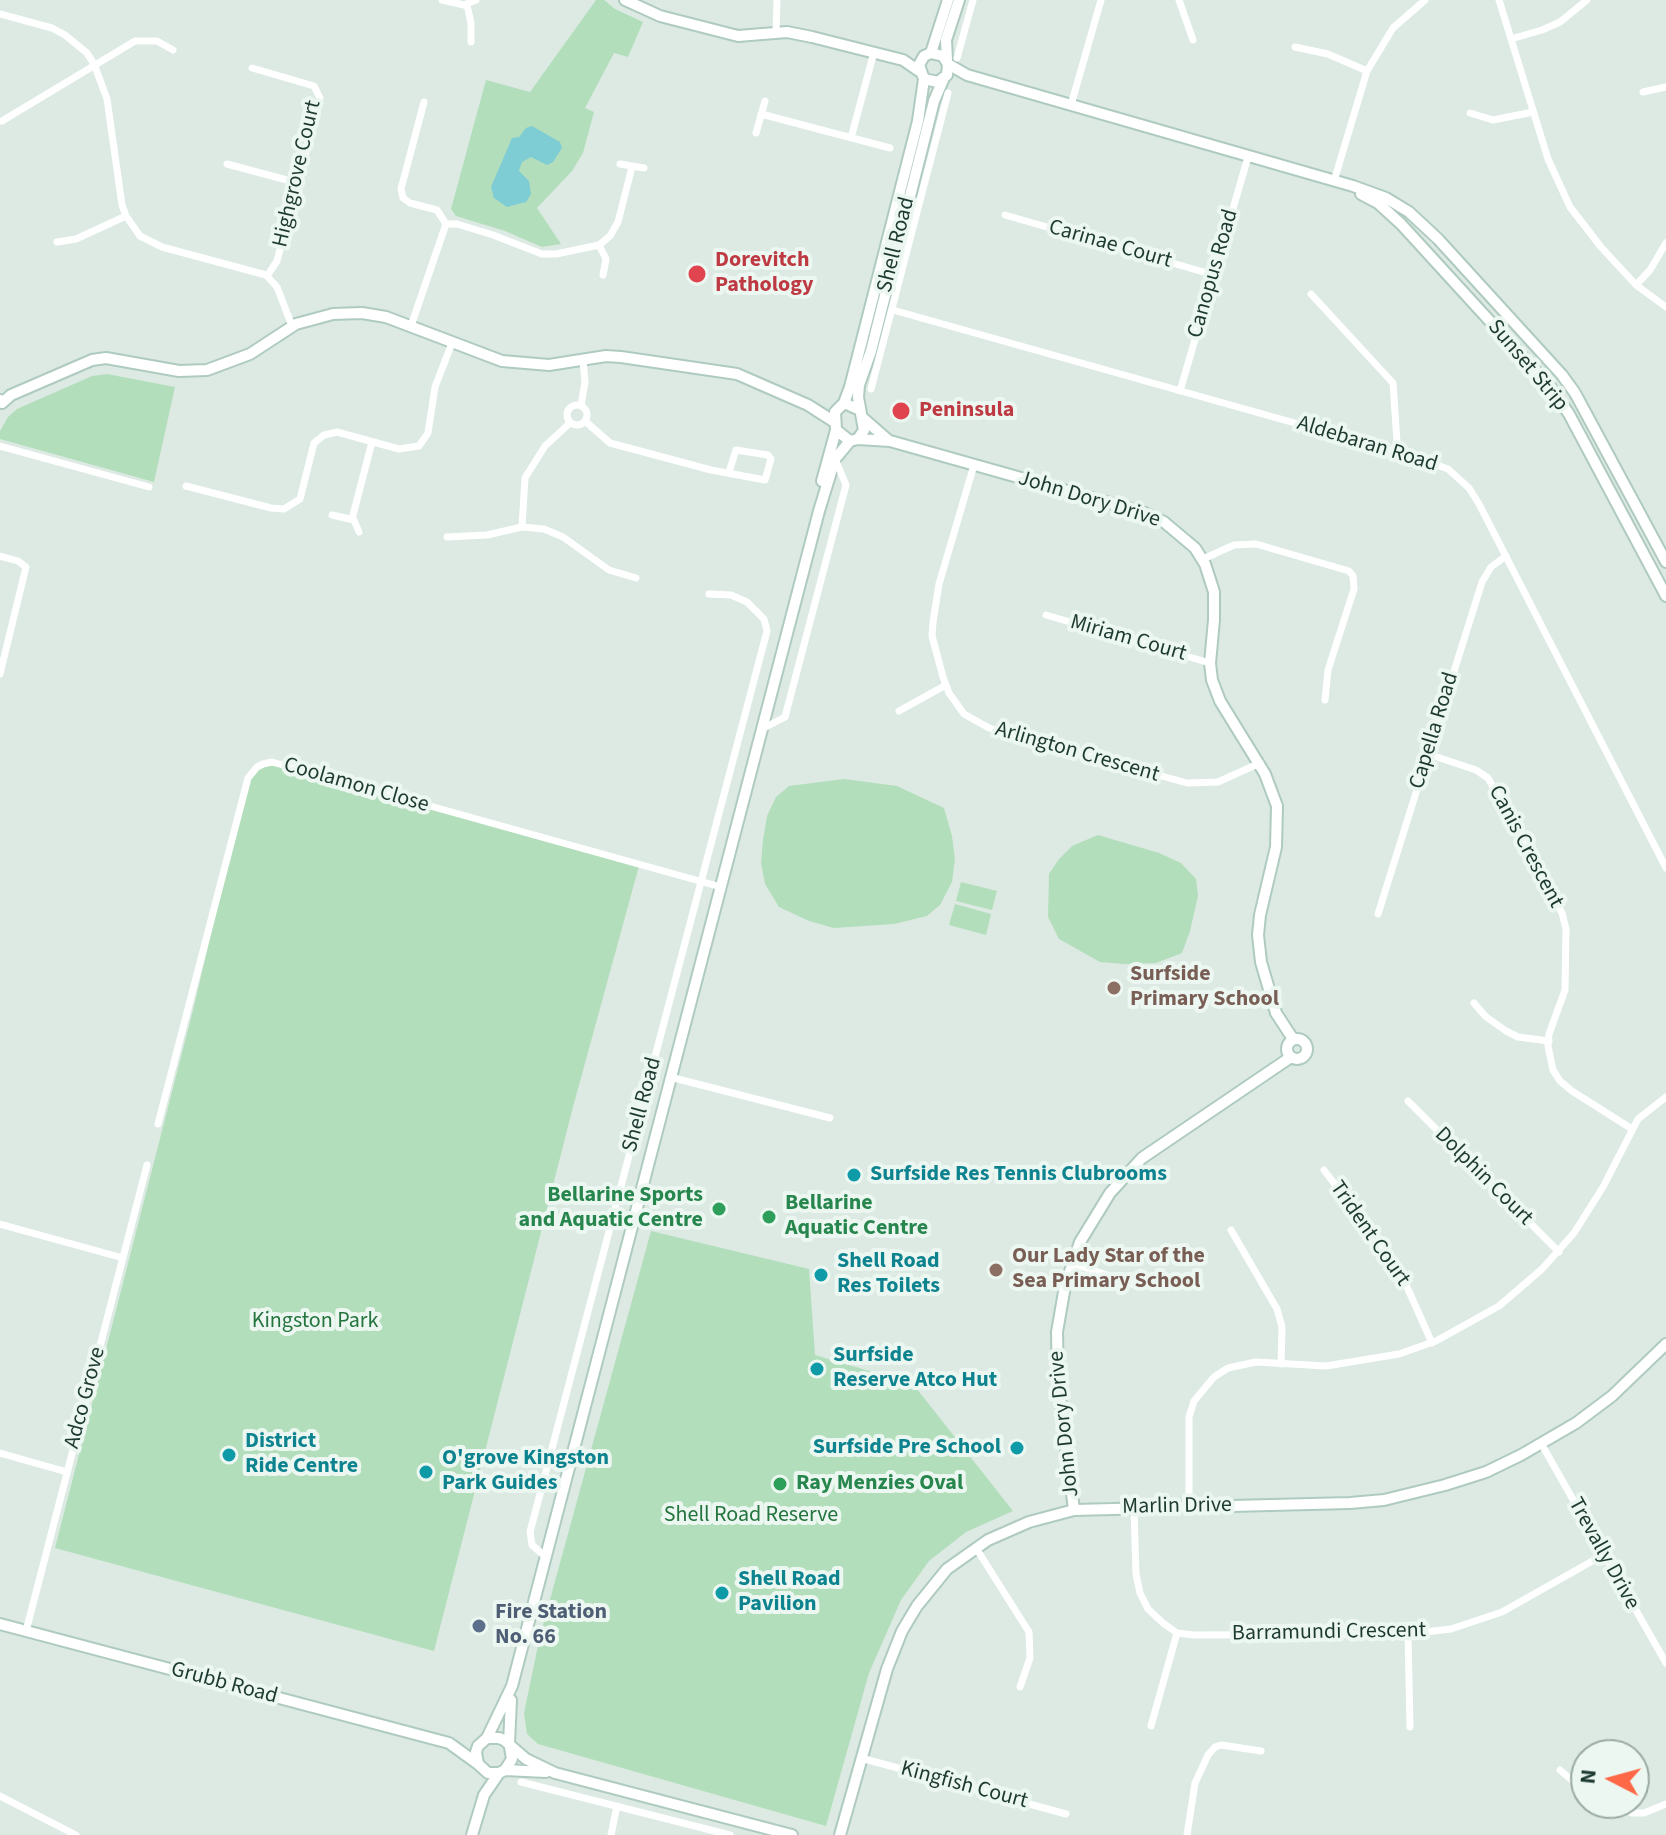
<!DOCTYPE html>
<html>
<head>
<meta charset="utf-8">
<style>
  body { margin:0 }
  #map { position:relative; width:1666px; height:1835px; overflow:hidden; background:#dceae3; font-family:"Source Sans 3",sans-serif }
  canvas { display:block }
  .north { position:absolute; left:1570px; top:1739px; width:80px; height:80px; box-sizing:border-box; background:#edf7f1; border:2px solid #9aaba4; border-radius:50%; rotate:276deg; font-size:22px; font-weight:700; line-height:32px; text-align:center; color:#1d3a31 }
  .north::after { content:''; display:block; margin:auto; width:28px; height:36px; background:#fe6846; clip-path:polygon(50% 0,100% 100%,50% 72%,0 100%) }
</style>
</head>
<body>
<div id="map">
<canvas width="1666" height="1835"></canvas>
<div class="north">N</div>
</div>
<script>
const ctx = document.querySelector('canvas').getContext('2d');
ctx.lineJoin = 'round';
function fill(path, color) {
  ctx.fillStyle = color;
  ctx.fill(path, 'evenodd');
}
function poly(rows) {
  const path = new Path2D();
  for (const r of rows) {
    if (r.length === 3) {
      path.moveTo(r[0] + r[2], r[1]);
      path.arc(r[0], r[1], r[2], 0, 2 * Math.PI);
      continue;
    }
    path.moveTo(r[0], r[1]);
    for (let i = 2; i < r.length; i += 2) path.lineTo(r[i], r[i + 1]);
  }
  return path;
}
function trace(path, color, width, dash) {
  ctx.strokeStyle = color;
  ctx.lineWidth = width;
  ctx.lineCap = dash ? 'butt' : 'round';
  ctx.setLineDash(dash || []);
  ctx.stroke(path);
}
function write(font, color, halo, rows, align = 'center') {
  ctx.font = font + ' "Source Sans 3",sans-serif';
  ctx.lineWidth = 8;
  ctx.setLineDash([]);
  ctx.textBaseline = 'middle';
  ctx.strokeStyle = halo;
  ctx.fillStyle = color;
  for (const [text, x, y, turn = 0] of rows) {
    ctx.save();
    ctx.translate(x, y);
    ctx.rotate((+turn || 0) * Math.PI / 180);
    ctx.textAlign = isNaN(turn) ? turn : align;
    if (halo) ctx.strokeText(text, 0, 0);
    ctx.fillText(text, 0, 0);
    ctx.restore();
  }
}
fill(poly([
  [596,0,604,0,615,9,643,22,628,57,614,53,585,108,594,112,583,153,572,171,537,208,561,244,542,247,505,231,456,216,451,209,486,80,530,92],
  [107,374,175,387,154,482,0,439,0,431,8,417,17,409,92,376],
  [272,762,639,866,573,1107,434,1651,55,1548,194,1006,248,778,257,767],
  [844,779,897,786,944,808,952,836,955,859,952,882,940,905,927,916,894,924,834,928,809,921,779,907,765,884,761,863,763,840,767,816,776,797,789,786],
  [1098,835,1159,853,1181,863,1196,879,1198,896,1190,931,1182,953,1156,963,1124,964,1100,962,1059,939,1048,917,1049,874,1059,859,1072,846],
  [961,882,997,891,992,910,956,901],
  [955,904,991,914,986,935,949,925],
  [651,1231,809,1269,815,1355,913,1384,1013,1511,966,1532,929,1561,901,1600,869,1673,826,1826,538,1744,527,1734,524,1713,540,1636]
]), '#b3debb');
fill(poly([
  [532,126,560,142,562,148,553,162,547,165,531,157,522,162,519,171,529,181,531,194,526,202,507,207,494,198,491,187,512,138,519,137,526,128]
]), '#7ecdd5');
const secondary = poly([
  [625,0,660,16,738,36,787,32,812,37,903,60,919,71],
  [931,53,948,0],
  [947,60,946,40,959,0],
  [948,64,967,75,1353,186,1386,198,1409,212,1438,239,1562,375,1575,393,1666,562],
  [1361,194,1378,203,1401,224,1551,388,1569,414,1666,596],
  [0,400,2,403,11,395,92,360,106,358,179,371,207,370,250,354,296,324,333,314,362,313,386,317,502,361,549,365,606,356,621,357,737,374,808,405,833,421],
  [844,403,850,387,918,121,924,79,919,65,924,56,931,53,943,56,948,64,947,75,938,82,924,79],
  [860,410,844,403,835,412,836,430,850,441,858,439,864,430,858,397,859,385,871,351,934,101,943,80],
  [864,419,888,440],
  [858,439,890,441,1145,513,1164,522,1195,548,1205,564,1214,592,1214,620,1210,663,1212,680,1220,701,1265,774,1277,806,1276,847,1260,915,1258,935,1261,962,1276,1013,1293,1039],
  [822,481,836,430],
  [1297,1049,10],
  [1074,1510,1058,1382,1057,1332,1065,1286,1080,1242,1110,1193,1142,1158,1291,1057],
  [0,1624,449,1743,478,1764],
  [487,1738,512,1686,819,511,835,459,850,441],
  [509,1744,511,1700],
  [510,1747,512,1759,505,1770,499,1773,488,1773,478,1764,476,1752,478,1746,487,1738,499,1738,504,1740,526,1759,555,1773,792,1835],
  [505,1770,546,1772],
  [472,1835,484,1795,499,1773],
  [840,1835,887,1669,902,1631,917,1606,947,1569,988,1540,1029,1522,1074,1510,1350,1503,1384,1500,1445,1485,1486,1472,1521,1455,1576,1423,1612,1396,1666,1344]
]);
trace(secondary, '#afcbbf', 14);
trace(poly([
  [442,0,464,5,476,0],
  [1179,0,1193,40],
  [1499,0,1548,159,1570,207,1601,247,1636,285,1666,307],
  [467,5,471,23,471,42],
  [0,14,52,28,65,35,87,53,94,64,107,99,122,205,126,216,140,236,162,247,266,275,277,287,292,326],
  [776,33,777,0],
  [1511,39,1542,30,1560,22,1587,0],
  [1295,47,1328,54,1367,71],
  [957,58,973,0],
  [252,68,314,86,320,98,277,261,267,276],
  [1643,92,1666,87],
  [1071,105,1101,0],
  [1470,113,1493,120,1533,112],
  [761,114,890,148],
  [2,121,135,41,157,41,173,50],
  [756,133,765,101],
  [851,138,874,52],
  [227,164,298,183],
  [620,164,644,168],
  [1334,181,1367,71,1393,28,1425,0],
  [1005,215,1214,275],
  [446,224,457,224,493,235,542,254,556,254,599,245,610,236,618,222,632,167],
  [57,242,76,239,126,216],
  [599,245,606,259,603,275],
  [1636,285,1650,270,1666,243],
  [1311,294,1393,383,1397,442,1394,451],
  [893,310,1412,456,1448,469,1469,488,1479,504,1666,868],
  [411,326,446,224,437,210,410,203,403,198,401,189,424,102],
  [871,389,948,93],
  [1180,391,1248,157],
  [577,415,10],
  [581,406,585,382,583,360],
  [585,421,610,443,711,470,765,480,771,459,768,455,736,450,729,472],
  [0,446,149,487],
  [974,465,939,584,933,622,932,636,943,677,949,693,964,714,989,728,1187,783,1218,782,1260,763],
  [186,486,271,508,284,509,300,499,314,443,324,435,337,432,399,449,419,446,428,433,435,387,452,343],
  [332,515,354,520,359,532],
  [352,519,372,442],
  [522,527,525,478,545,446,570,423],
  [447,537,487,535,522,527,544,529,563,537,609,570,636,578],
  [0,556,18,561,26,567,0,674],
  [1203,559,1234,545,1256,544,1349,571,1353,576,1354,589,1328,670,1325,700],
  [1046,615,1210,663],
  [899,711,946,685],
  [762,729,785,717,846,485,836,461],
  [1428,754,1476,770,1488,778,1562,913,1566,929,1565,990,1549,1034,1548,1046,1553,1070,1560,1081,1572,1091,1632,1129],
  [1378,914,1482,582,1491,567,1506,556],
  [1474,1003,1485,1016,1506,1031,1518,1037,1549,1041],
  [670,1077,830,1118],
  [1408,1101,1559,1252],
  [158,1124,248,778,257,767,263,764,272,762,721,887],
  [1324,1170,1399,1269,1432,1343],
  [0,1224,123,1258],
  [1231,1230,1277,1309,1282,1327,1281,1364],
  [1072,1263,1138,1286],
  [1542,1445,1666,1663],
  [0,1453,67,1472],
  [1189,1507,1189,1417,1194,1401,1214,1377,1228,1368,1256,1362,1326,1366,1399,1354,1436,1341,1499,1306,1542,1269,1574,1233,1603,1187,1638,1119,1666,1097],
  [1134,1508,1136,1574,1140,1593,1148,1609,1163,1623,1177,1633,1194,1635,1408,1634,1451,1629,1502,1612,1603,1555],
  [976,1548,1029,1632,1030,1658,1020,1687],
  [546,1557,532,1545,530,1532,767,631,764,619,747,602,731,595,709,594],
  [26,1631,147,1165],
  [1408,1634,1410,1727],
  [1151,1726,1177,1633],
  [861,1758,1066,1814],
  [1560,1770,1586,1793],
  [521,1782,730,1835],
  [0,1796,76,1835],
  [1598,1803,1632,1813,1644,1813,1666,1804],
  [611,1835,617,1806],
  [1187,1835,1195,1783,1208,1755,1215,1747,1221,1745,1261,1751]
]), '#fff', 7);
trace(secondary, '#fff', 10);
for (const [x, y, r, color] of [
  [697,274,10,"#e0444e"],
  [901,411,10,"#e0444e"],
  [1114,988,8,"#8d6e63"],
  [854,1175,8,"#0f9aa8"],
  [719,1209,8,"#2e9e5b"],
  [769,1217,8,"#2e9e5b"],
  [996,1270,8,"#8d6e63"],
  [821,1275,8,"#0f9aa8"],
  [817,1369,8,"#0f9aa8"],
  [1017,1448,8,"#0f9aa8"],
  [229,1455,8,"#0f9aa8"],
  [426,1472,8,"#0f9aa8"],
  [780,1484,8,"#2e9e5b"],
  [722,1593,8,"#0f9aa8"],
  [479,1626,8,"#5c6f8a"]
]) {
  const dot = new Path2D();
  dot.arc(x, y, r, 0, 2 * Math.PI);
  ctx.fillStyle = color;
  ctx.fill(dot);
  trace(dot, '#edf7f1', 3);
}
write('22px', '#1d3a31', '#edf7f1', [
  ["Highgrove Court",298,174,-77],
  ["Shell Road",897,245,-76],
  ["Carinae Court",1110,245,16],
  ["Canopus Road",1214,274,-74],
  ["Sunset Strip",1527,366,50],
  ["Aldebaran Road",1367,445,17],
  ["John Dory Drive",1089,500,17],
  ["Miriam Court",1128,639,16],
  ["Capella Road",1435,731,-73],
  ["Arlington Crescent",1077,753,16],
  ["Coolamon Close",356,786,16],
  ["Canis Crescent",1525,847,62],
  ["Shell Road",643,1105,-75],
  ["Dolphin Court",1483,1177,45],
  ["Trident Court",1369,1234,55],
  ["Adco Grove",86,1398,-75],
  ["John Dory Drive",1065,1424,-96],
  ["Marlin Drive",1177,1507,-1],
  ["Trevally Drive",1603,1554,61],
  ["Barramundi Crescent",1329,1633,-1],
  ["Grubb Road",224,1684,15],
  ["Kingfish Court",964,1786,15]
]);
write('bold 22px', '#be3a42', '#edf7f1', [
  ["Dorevitch",715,261],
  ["Pathology",715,286],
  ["Peninsula",919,411]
], 'left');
write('bold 22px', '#785e54', '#edf7f1', [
  ["Surfside",1130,975],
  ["Primary School",1130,1000],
  ["Our Lady Star of the",1012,1257],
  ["Sea Primary School",1012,1282]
], 'left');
write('bold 22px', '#0d838f', '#edf7f1', [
  ["Surfside Res Tennis Clubrooms",870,1175],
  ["Shell Road",837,1262],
  ["Res Toilets",837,1287],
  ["Surfside",833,1356],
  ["Reserve Atco Hut",833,1381],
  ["District",245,1442],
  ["Ride Centre",245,1467],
  ["Surfside Pre School",1001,1448,"right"],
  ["O'grove Kingston",442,1459],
  ["Park Guides",442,1484],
  ["Shell Road",738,1580],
  ["Pavilion",738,1605]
], 'left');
write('bold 22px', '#27864d', '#edf7f1', [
  ["Bellarine Sports",703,1196,"right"],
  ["and Aquatic Centre",703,1221,"right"],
  ["Bellarine",785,1204],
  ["Aquatic Centre",785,1229],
  ["Ray Menzies Oval",796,1484]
], 'left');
write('22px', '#24743e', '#edf7f1', [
  ["Kingston Park",315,1322],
  ["Shell Road Reserve",751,1516]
]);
write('bold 22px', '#4e5e75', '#edf7f1', [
  ["Fire Station",495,1613],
  ["No. 66",495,1638]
], 'left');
</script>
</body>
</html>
